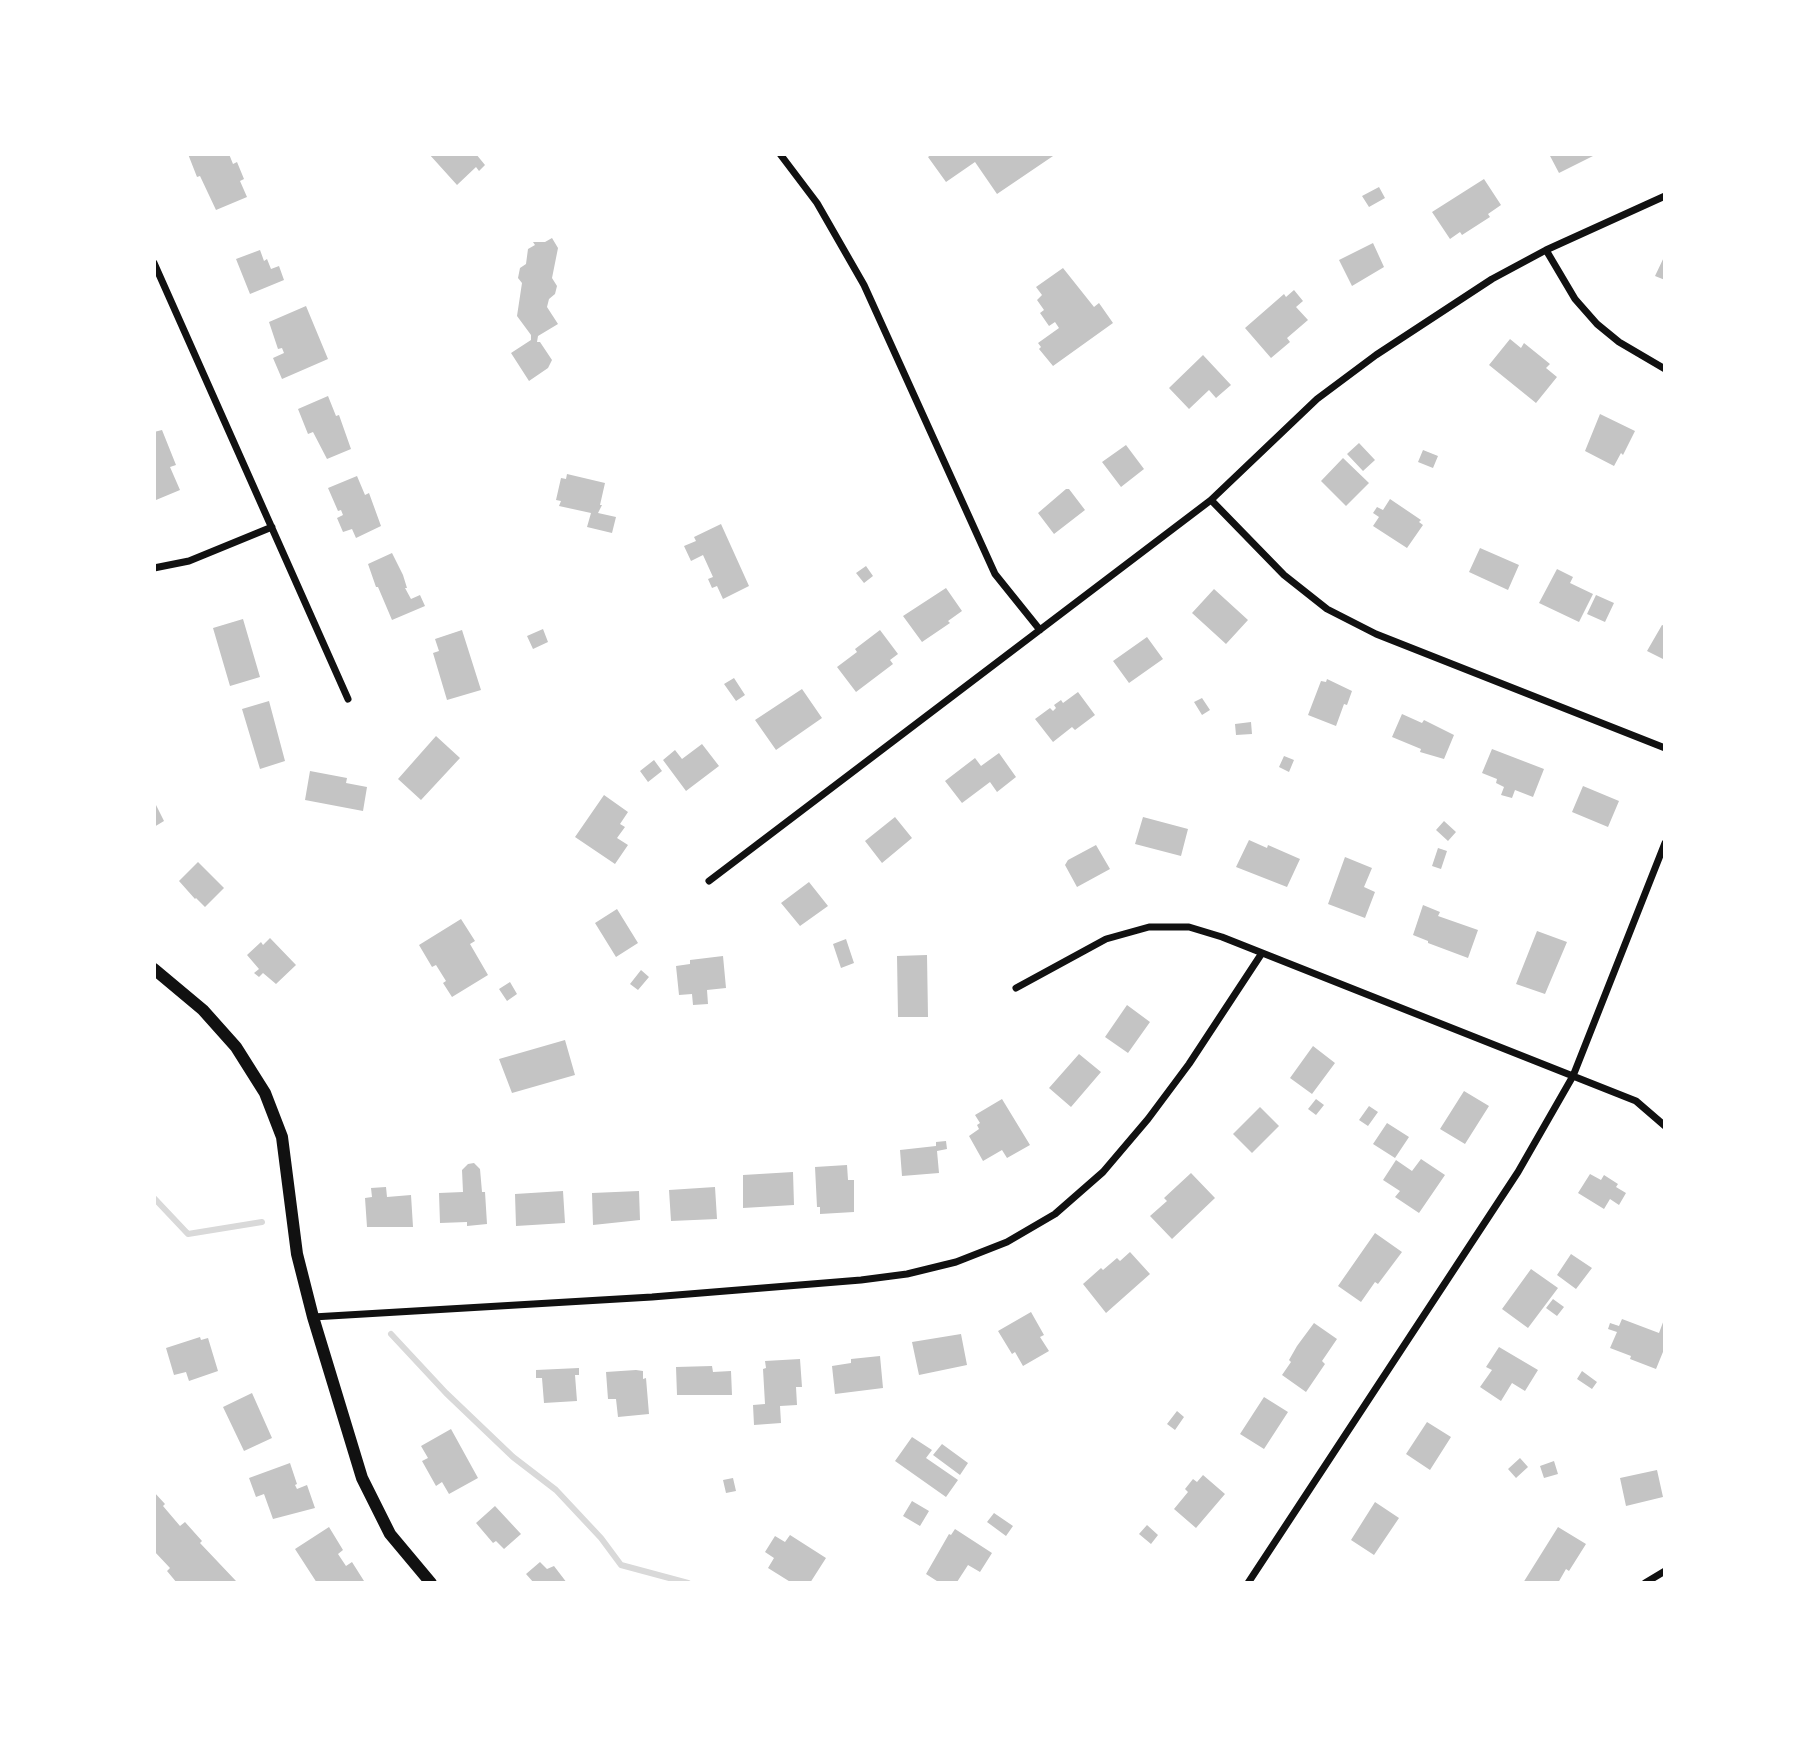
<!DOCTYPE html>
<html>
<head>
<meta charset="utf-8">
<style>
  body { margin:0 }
  #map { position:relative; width:1819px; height:1737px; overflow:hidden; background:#fff; font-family:Lato,sans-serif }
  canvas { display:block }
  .frame { position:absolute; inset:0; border:156px solid #fff; pointer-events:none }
</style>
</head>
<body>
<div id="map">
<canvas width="1819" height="1737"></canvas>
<div class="frame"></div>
</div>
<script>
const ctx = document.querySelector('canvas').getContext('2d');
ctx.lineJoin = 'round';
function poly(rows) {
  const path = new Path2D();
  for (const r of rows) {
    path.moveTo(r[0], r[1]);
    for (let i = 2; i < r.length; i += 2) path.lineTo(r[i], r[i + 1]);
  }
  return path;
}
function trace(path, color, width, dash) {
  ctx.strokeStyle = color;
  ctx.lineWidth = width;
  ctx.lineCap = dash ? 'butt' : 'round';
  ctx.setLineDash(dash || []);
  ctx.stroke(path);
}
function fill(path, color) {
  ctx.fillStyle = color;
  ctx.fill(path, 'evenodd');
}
trace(poly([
  [154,1198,188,1234,262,1222],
  [391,1334,446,1393,513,1457,556,1490,601,1538,621,1565,688,1583]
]), '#d9d9d9', 6);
fill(poly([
  [188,154,229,154,233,164,237,162,244,179,240,181,247,197,216,210,200,176,197,177],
  [429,154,476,154,485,165,479,171,476,167,457,185],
  [932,154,1056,154,997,194,975,162,946,182,928,157],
  [1549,154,1592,154,1593,156,1559,173],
  [1484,179,1501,205,1488,214,1490,217,1462,235,1460,232,1450,239,1432,212],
  [1379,187,1385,198,1369,207,1362,196],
  [552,238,558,248,552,278,557,286,555,294,549,299,547,307,558,324,538,336,537,342,540,342,552,360,548,368,529,381,511,353,531,340,531,335,517,316,522,283,518,278,520,268,526,264,528,249,535,245,533,242,545,242],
  [1373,243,1384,267,1352,286,1339,260],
  [260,250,264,261,267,259,271,269,279,266,284,280,250,294,236,259],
  [1665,255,1665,280,1655,276],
  [1063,268,1094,307,1099,303,1113,323,1053,366,1039,349,1041,347,1038,343,1059,328,1055,322,1049,326,1040,313,1044,310,1037,300,1042,295,1036,287],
  [1294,290,1303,301,1296,307,1308,320,1287,338,1290,342,1271,358,1245,328,1284,294,1286,297],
  [306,306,328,359,282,379,273,358,284,353,282,348,278,349,269,322],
  [1510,339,1521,348,1524,343,1550,364,1546,368,1557,377,1536,403,1489,365],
  [1203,355,1231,385,1216,398,1209,390,1189,409,1169,388],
  [328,396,336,416,339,415,351,449,327,459,313,432,308,434,298,409],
  [1600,414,1635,431,1623,455,1621,453,1614,466,1585,451],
  [162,430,176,465,170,467,180,490,156,500,154,432],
  [1359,443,1375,460,1363,471,1347,454],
  [1126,445,1144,469,1121,487,1102,462],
  [1423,450,1438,456,1433,468,1418,462],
  [1343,458,1369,483,1346,506,1321,481],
  [567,474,605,483,600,505,602,505,598,513,616,517,612,533,587,527,591,513,559,506,561,501,556,500,561,478,566,479],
  [357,476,365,495,369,493,381,526,356,538,352,529,343,532,337,518,343,515,341,510,338,511,328,488],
  [1066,489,1069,489,1085,510,1054,534,1038,513],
  [1390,499,1421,520,1419,522,1423,525,1407,548,1373,526,1379,517,1373,513,1377,507,1383,510],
  [721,524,749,586,723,599,717,586,712,588,708,579,713,577,703,555,691,561,684,546,696,541,694,537],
  [1480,548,1519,565,1508,590,1469,572],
  [392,553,403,575,407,588,405,588,411,599,420,595,425,606,392,620,378,587,376,587,368,564],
  [866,566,873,576,864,583,856,573],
  [1557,569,1573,577,1570,583,1593,594,1579,622,1539,603],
  [946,588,962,611,948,621,950,623,922,642,903,616],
  [1214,589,1248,620,1226,644,1192,613],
  [1596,595,1614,603,1605,622,1587,614],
  [243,619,260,677,230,686,213,628],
  [1662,625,1665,626,1665,660,1647,651],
  [543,629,548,642,533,649,527,636],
  [462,630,481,690,447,700,433,653,439,651,435,639],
  [880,630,898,654,890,660,893,664,856,692,837,667,857,652,855,649],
  [1147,637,1163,659,1129,683,1113,661],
  [734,678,745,695,736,701,724,684],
  [1327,679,1352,691,1347,705,1344,704,1336,726,1308,715,1321,681,1326,682],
  [802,689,822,718,776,750,755,720],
  [1078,692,1095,715,1075,730,1072,727,1053,742,1035,719,1050,708,1053,711,1056,708,1054,705,1061,700,1063,703],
  [1202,698,1210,710,1202,715,1194,702],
  [269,701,285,761,260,769,242,709],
  [1402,714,1422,723,1424,720,1454,735,1444,759,1420,752,1421,749,1392,737],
  [1251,722,1252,734,1236,735,1235,724],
  [436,736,460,758,421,800,398,779],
  [702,744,719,766,686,791,663,760,675,750,682,759],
  [1492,749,1544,769,1533,797,1515,790,1512,798,1501,795,1504,787,1496,783,1497,779,1482,773],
  [999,753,1016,777,997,792,990,782,962,803,945,781,975,758,981,766],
  [1284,756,1294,760,1289,772,1279,767],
  [654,760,662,771,648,782,640,771],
  [310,771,347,778,346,783,367,787,363,811,305,800],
  [1583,786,1619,801,1608,827,1572,812],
  [604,795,628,812,620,824,625,827,617,838,628,845,615,864,575,837],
  [154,801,164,821,154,827],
  [895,817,912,838,882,863,865,841],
  [1143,817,1188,829,1181,856,1135,844],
  [1444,821,1456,832,1448,841,1436,830],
  [1249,840,1267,848,1268,845,1300,859,1287,887,1236,867],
  [1096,845,1110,869,1077,887,1065,865,1068,860],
  [1438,848,1447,851,1441,869,1432,866],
  [1345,857,1372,868,1364,887,1375,892,1365,918,1328,904],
  [198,862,224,888,205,907,196,898,195,899,179,881],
  [809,882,828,906,800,926,781,903],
  [1423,905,1440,912,1438,916,1478,930,1468,958,1428,943,1428,941,1413,935],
  [617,909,638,943,616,957,595,923],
  [461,919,475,941,470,944,488,975,452,997,443,983,446,981,436,965,432,967,419,945],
  [1537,931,1567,942,1545,994,1516,984],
  [270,938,296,965,276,984,263,973,259,977,254,973,259,969,247,955,261,942,263,945],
  [846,939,854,963,841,968,833,944],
  [927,955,928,1017,898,1017,897,956],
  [723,956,726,988,707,990,708,1004,693,1005,692,994,679,995,676,966,690,964,690,960],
  [641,970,649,977,638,990,630,984],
  [510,982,517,994,507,1001,499,989],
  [1127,1005,1150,1022,1128,1053,1105,1037],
  [565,1040,575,1075,512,1093,499,1059],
  [1313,1046,1335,1063,1312,1094,1290,1078],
  [1079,1054,1101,1072,1071,1107,1049,1088],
  [1464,1091,1489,1106,1465,1144,1440,1129],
  [1002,1099,1030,1145,1007,1158,1002,1150,983,1161,969,1136,979,1129,977,1125,980,1123,975,1115],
  [1316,1099,1324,1105,1316,1115,1308,1109],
  [1369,1106,1378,1112,1368,1126,1359,1120],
  [1260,1107,1279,1126,1252,1153,1233,1134],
  [1387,1123,1409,1137,1395,1158,1373,1144],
  [946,1141,947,1149,937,1151,939,1173,902,1176,900,1150,936,1146,936,1142],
  [1421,1159,1445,1175,1419,1213,1395,1197,1400,1191,1383,1180,1396,1160,1412,1171],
  [474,1163,480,1169,482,1192,485,1192,487,1224,467,1226,467,1222,440,1223,439,1193,463,1192,462,1170,468,1164],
  [847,1165,848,1180,854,1180,854,1212,820,1214,820,1207,817,1207,815,1167],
  [793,1172,794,1205,743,1208,743,1175],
  [1191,1173,1215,1198,1172,1239,1150,1216,1167,1201,1164,1198],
  [1590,1174,1601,1180,1604,1175,1618,1184,1616,1187,1626,1193,1619,1205,1610,1199,1604,1209,1578,1193],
  [386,1187,387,1197,411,1195,413,1227,367,1227,365,1198,372,1197,371,1188],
  [715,1187,717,1219,671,1221,669,1190],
  [563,1191,565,1223,516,1226,515,1194],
  [639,1191,640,1220,593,1225,592,1193],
  [1375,1233,1402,1252,1378,1284,1375,1282,1361,1302,1338,1286],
  [1130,1252,1150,1274,1106,1313,1083,1284,1101,1268,1103,1270,1117,1258,1120,1261],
  [1571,1254,1592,1268,1576,1289,1557,1275],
  [1531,1269,1558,1288,1528,1328,1502,1309],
  [1553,1299,1564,1307,1557,1316,1546,1308],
  [1031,1312,1044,1335,1040,1337,1049,1351,1023,1366,1015,1352,1012,1354,998,1331],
  [1665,1317,1665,1347,1656,1369,1630,1359,1631,1356,1610,1348,1617,1332,1608,1329,1610,1323,1619,1326,1622,1319,1659,1333],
  [1314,1323,1337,1339,1322,1361,1325,1364,1306,1392,1282,1375,1291,1362,1289,1360,1297,1346],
  [961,1334,967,1365,919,1375,912,1342],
  [200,1337,201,1340,208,1338,218,1371,189,1381,186,1372,174,1375,166,1348],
  [1499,1347,1538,1370,1525,1391,1512,1383,1501,1401,1480,1387,1492,1370,1486,1367],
  [880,1356,883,1388,835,1394,832,1366,851,1363,851,1359],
  [800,1359,802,1387,796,1387,797,1405,780,1406,781,1423,754,1425,753,1405,765,1404,763,1369,766,1368,765,1361],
  [712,1366,713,1372,731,1371,732,1395,677,1395,676,1367],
  [579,1368,579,1375,575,1375,577,1401,544,1403,542,1378,536,1378,536,1370],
  [636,1370,643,1371,643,1379,646,1378,649,1414,618,1417,616,1399,608,1399,606,1372],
  [1582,1371,1597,1382,1592,1389,1577,1379],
  [252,1393,272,1438,244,1451,223,1407],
  [1264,1397,1288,1412,1264,1449,1240,1434],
  [1177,1411,1184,1417,1175,1430,1167,1424],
  [1427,1422,1451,1437,1430,1470,1406,1454],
  [451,1429,478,1478,449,1494,442,1482,436,1486,422,1461,428,1458,421,1446],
  [912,1437,932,1450,926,1458,958,1480,946,1497,895,1461],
  [942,1444,968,1463,960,1475,933,1455],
  [1520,1458,1528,1467,1516,1478,1508,1469],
  [1554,1461,1558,1474,1544,1478,1540,1466],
  [290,1463,297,1484,295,1485,297,1489,307,1485,315,1508,273,1519,264,1494,256,1497,249,1478],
  [1657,1470,1663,1497,1626,1506,1620,1478],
  [1203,1475,1225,1494,1196,1528,1174,1509,1188,1492,1185,1489,1193,1479,1197,1482],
  [733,1478,736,1491,726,1493,723,1480],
  [154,1492,165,1504,163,1506,180,1526,185,1522,202,1541,200,1543,236,1581,177,1583,167,1571,170,1568,154,1551],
  [912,1501,929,1511,920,1526,903,1516],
  [1375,1502,1399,1518,1374,1555,1351,1540],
  [495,1506,521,1534,504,1549,496,1541,493,1543,476,1523],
  [994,1513,1013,1526,1006,1536,987,1522],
  [1147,1525,1158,1535,1151,1544,1139,1534],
  [329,1527,343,1550,338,1554,346,1566,352,1562,364,1581,361,1583,317,1583,295,1549],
  [1558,1527,1586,1544,1569,1571,1566,1569,1558,1583,1523,1583],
  [955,1529,992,1553,980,1572,968,1565,957,1582,940,1583,926,1574,949,1534,951,1535],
  [790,1535,826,1558,810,1583,792,1583,768,1568,774,1558,765,1552,775,1536,785,1542],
  [540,1562,547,1569,554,1566,567,1583,534,1583,526,1574]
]), '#c4c4c4');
trace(poly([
  [780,154,817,203,864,285,995,574,1040,630],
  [1546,250,1575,299,1597,324,1619,342,1665,369],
  [154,263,348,699],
  [1211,500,1284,575,1327,609,1376,634,1665,748],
  [154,568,189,561,272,527],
  [709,881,1211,500,1317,399,1376,355,1492,279,1546,250,1665,196],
  [1016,988,1106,939,1149,927,1189,927,1222,937,1636,1101,1665,1126],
  [313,1317,652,1297,861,1280,907,1274,956,1262,1007,1242,1055,1214,1103,1172,1148,1119,1189,1064,1262,953],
  [1248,1583,1518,1172,1573,1076,1665,843],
  [1645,1583,1665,1571]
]), '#111', 7);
trace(poly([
  [154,969,203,1010,236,1047,265,1093,282,1137,297,1254,313,1317,362,1478,390,1534,431,1583]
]), '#111', 12);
</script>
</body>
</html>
